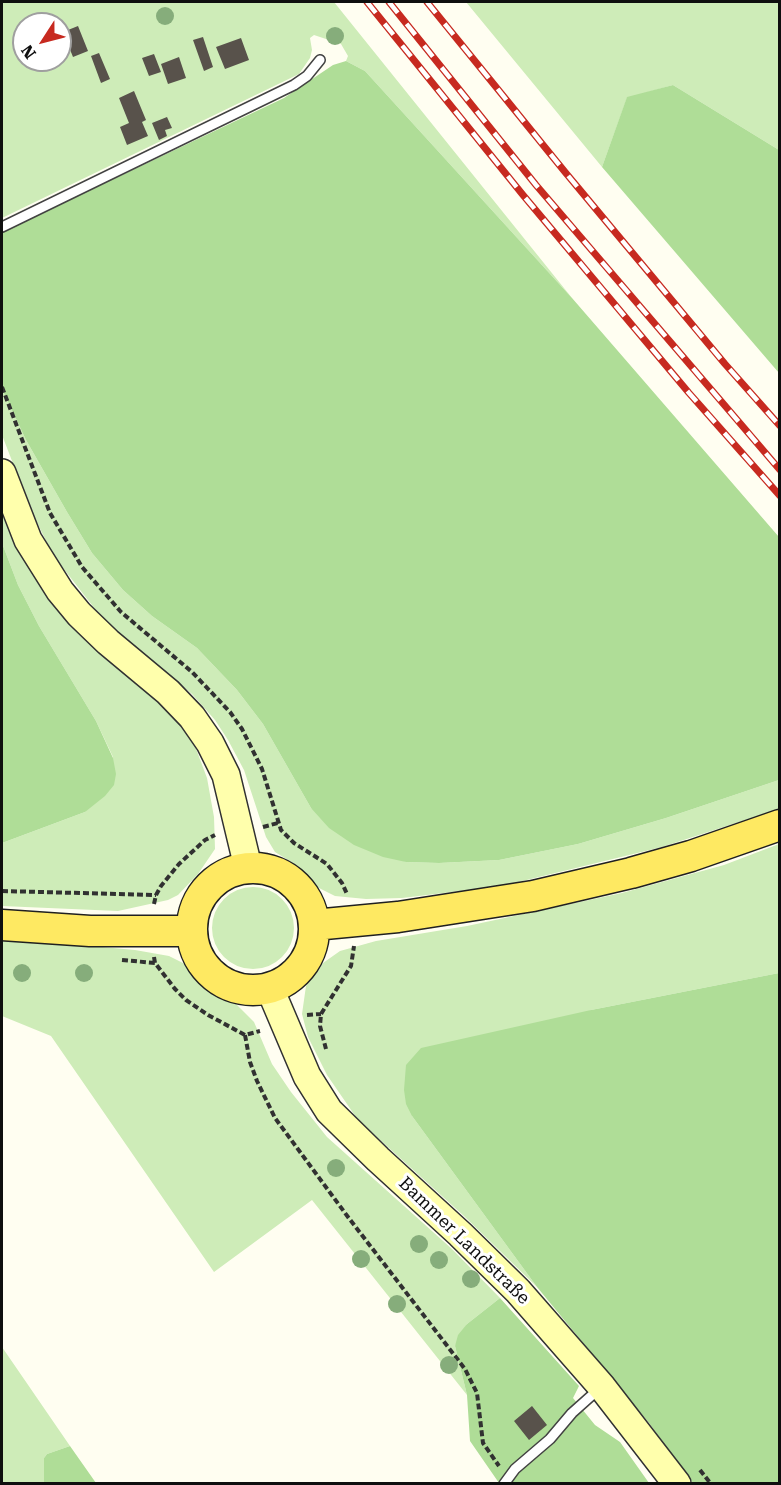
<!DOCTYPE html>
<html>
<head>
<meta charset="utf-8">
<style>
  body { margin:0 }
  #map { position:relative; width:781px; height:1485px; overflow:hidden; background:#fffef1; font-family:"Roboto Serif",serif }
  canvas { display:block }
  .frame { position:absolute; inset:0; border:3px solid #0f0f0f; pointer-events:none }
  .north { position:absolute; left:12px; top:12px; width:60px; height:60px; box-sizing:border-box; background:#fff; border:2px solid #9f9f9f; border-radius:50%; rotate:234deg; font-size:16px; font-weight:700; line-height:24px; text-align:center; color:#0f0f0f }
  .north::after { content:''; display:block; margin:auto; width:21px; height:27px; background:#c72a20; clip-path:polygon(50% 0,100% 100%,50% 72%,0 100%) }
</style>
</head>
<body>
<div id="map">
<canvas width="781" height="1485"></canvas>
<div class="frame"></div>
<div class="north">N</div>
</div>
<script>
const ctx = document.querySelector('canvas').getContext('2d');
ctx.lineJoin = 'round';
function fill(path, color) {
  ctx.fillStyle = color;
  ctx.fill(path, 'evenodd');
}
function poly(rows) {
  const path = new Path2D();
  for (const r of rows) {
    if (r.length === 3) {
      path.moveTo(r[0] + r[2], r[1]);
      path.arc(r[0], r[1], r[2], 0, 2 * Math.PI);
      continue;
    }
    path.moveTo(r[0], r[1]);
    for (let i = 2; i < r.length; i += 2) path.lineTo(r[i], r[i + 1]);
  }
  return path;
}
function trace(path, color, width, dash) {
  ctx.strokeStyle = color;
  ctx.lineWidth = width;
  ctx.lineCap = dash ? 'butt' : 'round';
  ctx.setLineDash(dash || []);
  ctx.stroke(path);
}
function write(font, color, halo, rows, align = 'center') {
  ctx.font = font + ' "Roboto Serif",serif';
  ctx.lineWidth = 6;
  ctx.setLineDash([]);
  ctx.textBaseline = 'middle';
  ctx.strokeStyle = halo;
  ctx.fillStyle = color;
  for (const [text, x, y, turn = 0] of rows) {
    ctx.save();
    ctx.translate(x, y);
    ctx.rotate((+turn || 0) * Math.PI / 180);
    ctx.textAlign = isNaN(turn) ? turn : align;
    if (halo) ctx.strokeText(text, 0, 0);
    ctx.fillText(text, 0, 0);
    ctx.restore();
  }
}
fill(poly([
  [2,2,334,2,572,298,365,71,346,61,348,56,341,44,314,35,310,38,312,50,310,58,299,74,2,218],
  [24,24,60,24,60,60,24,60],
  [466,2,779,2,779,150,673,85,627,98,602,167],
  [2,389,26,440,67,512,92,553,123,590,152,616,197,648,237,690,263,724,311,808,406,862,439,863,499,860,578,844,666,818,779,780,779,809,662,847,502,886,402,898,366,899,335,896,317,887,293,863,275,852,266,837,244,770,228,740,215,720,192,694,116,631,95,609,63,568,49,547,31,510,2,435],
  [2,514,19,551,39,584,69,622,132,681,168,710,184,728,195,746,207,778,214,817,215,849,198,874,178,895,168,900,118,911,2,906,2,843,85,812,113,757,96,721,39,626,18,585,2,543],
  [779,844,779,973,591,1010,412,1116,537,1287,464,1216,358,1120,327,1075,308,1037,302,1014,306,986,323,963,340,951,376,941,467,926,622,893,724,865],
  [253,928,41],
  [2,938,135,950,169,956,183,963,198,981,217,995,234,1002,254,1022,272,1064,291,1092,327,1137,452,1249,500,1298,467,1324,455,1346,467,1395,312,1200,214,1272,51,1036,2,1016],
  [2,1347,70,1446,47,1454,44,1458,44,1483,2,1483]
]), '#ceecb8');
fill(poly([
  [346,61,365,71,572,298,779,537,779,780,666,818,578,844,499,860,439,863,406,862,383,857,354,845,329,828,311,808,263,724,237,690,197,648,152,616,123,590,92,553,67,512,26,440,2,389,2,232,284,98,333,65],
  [673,85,779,150,779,373,602,167,627,97],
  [2,543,18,585,39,626,96,721,113,758,116,774,114,785,105,796,85,812,2,843],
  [779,973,779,1483,693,1483,649,1423,537,1287,412,1116,406,1104,404,1090,406,1065,421,1048,591,1010],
  [500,1298,579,1386,573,1398,595,1425,620,1442,649,1483,499,1483,470,1441,467,1395,455,1346,458,1335,467,1324],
  [70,1446,96,1483,44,1483,44,1458,47,1454]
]), '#afdd97');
fill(poly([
  [78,26,88,51,73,57,63,32],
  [203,37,213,67,204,71,193,40],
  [241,38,249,60,225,69,216,47],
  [99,53,110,79,101,83,91,56],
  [154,54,161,72,149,76,142,58],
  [179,57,186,78,168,84,161,64],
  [134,91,146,120,142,122,148,136,127,145,120,127,129,123,119,98],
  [167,117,172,128,165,130,167,136,159,140,152,123],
  [532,1406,547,1425,529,1440,514,1421]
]), '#58524b');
const lane = poly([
  [2,227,294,85,307,76,320,60],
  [504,1484,515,1469,550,1439,572,1413,600,1388]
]);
const secondary = poly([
  [2,473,28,540,60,591,79,614,108,642,168,692,192,717,210,743,226,775,248,867],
  [270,989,307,1076,329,1111,378,1159,460,1234,518,1291,602,1387,677,1484]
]);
const primary = poly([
  [253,929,61],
  [2,925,90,931,191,931],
  [314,925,398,917,533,896,631,873,691,856,780,825]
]);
trace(lane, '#424242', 12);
trace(secondary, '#313131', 30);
trace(primary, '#202020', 33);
trace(poly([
  [2,387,50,513,82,567,121,612,192,672,230,712,242,729,262,769,281,830,294,843,327,864,342,883,347,894],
  [263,827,278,823],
  [2,891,156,895],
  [154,904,156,895,161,886,179,864,205,840,215,835],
  [154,957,155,963,175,989,186,1000,208,1015,245,1035,260,1031],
  [122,960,155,963],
  [307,1015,321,1014],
  [245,1035,250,1062,257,1081,275,1118,348,1217,465,1369,477,1393,483,1443,499,1466],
  [326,1049,320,1026,321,1014,351,966,354,946],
  [700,1470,711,1484]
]), '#313131', 4, [6, 3]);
trace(lane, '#fff', 9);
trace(secondary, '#ffffac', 27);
trace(primary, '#fee962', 30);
const rail = poly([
  [367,2,523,195,689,393,780,496],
  [389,2,536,185,780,470],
  [427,2,565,172,725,364,780,426]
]);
trace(rail, '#c72a20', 7);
trace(rail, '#fff', 4.5, [14]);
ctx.fillStyle = '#86ad7b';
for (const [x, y] of [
  [165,16],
  [335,36],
  [22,973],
  [84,973],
  [336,1168],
  [419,1244],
  [361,1259],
  [439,1260],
  [471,1279],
  [397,1304],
  [449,1365]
]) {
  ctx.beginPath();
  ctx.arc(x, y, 9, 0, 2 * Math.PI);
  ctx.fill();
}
write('18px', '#0f0f0f', '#fff', [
  ["Bammer Landstraße",464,1241,44]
]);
</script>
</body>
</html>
